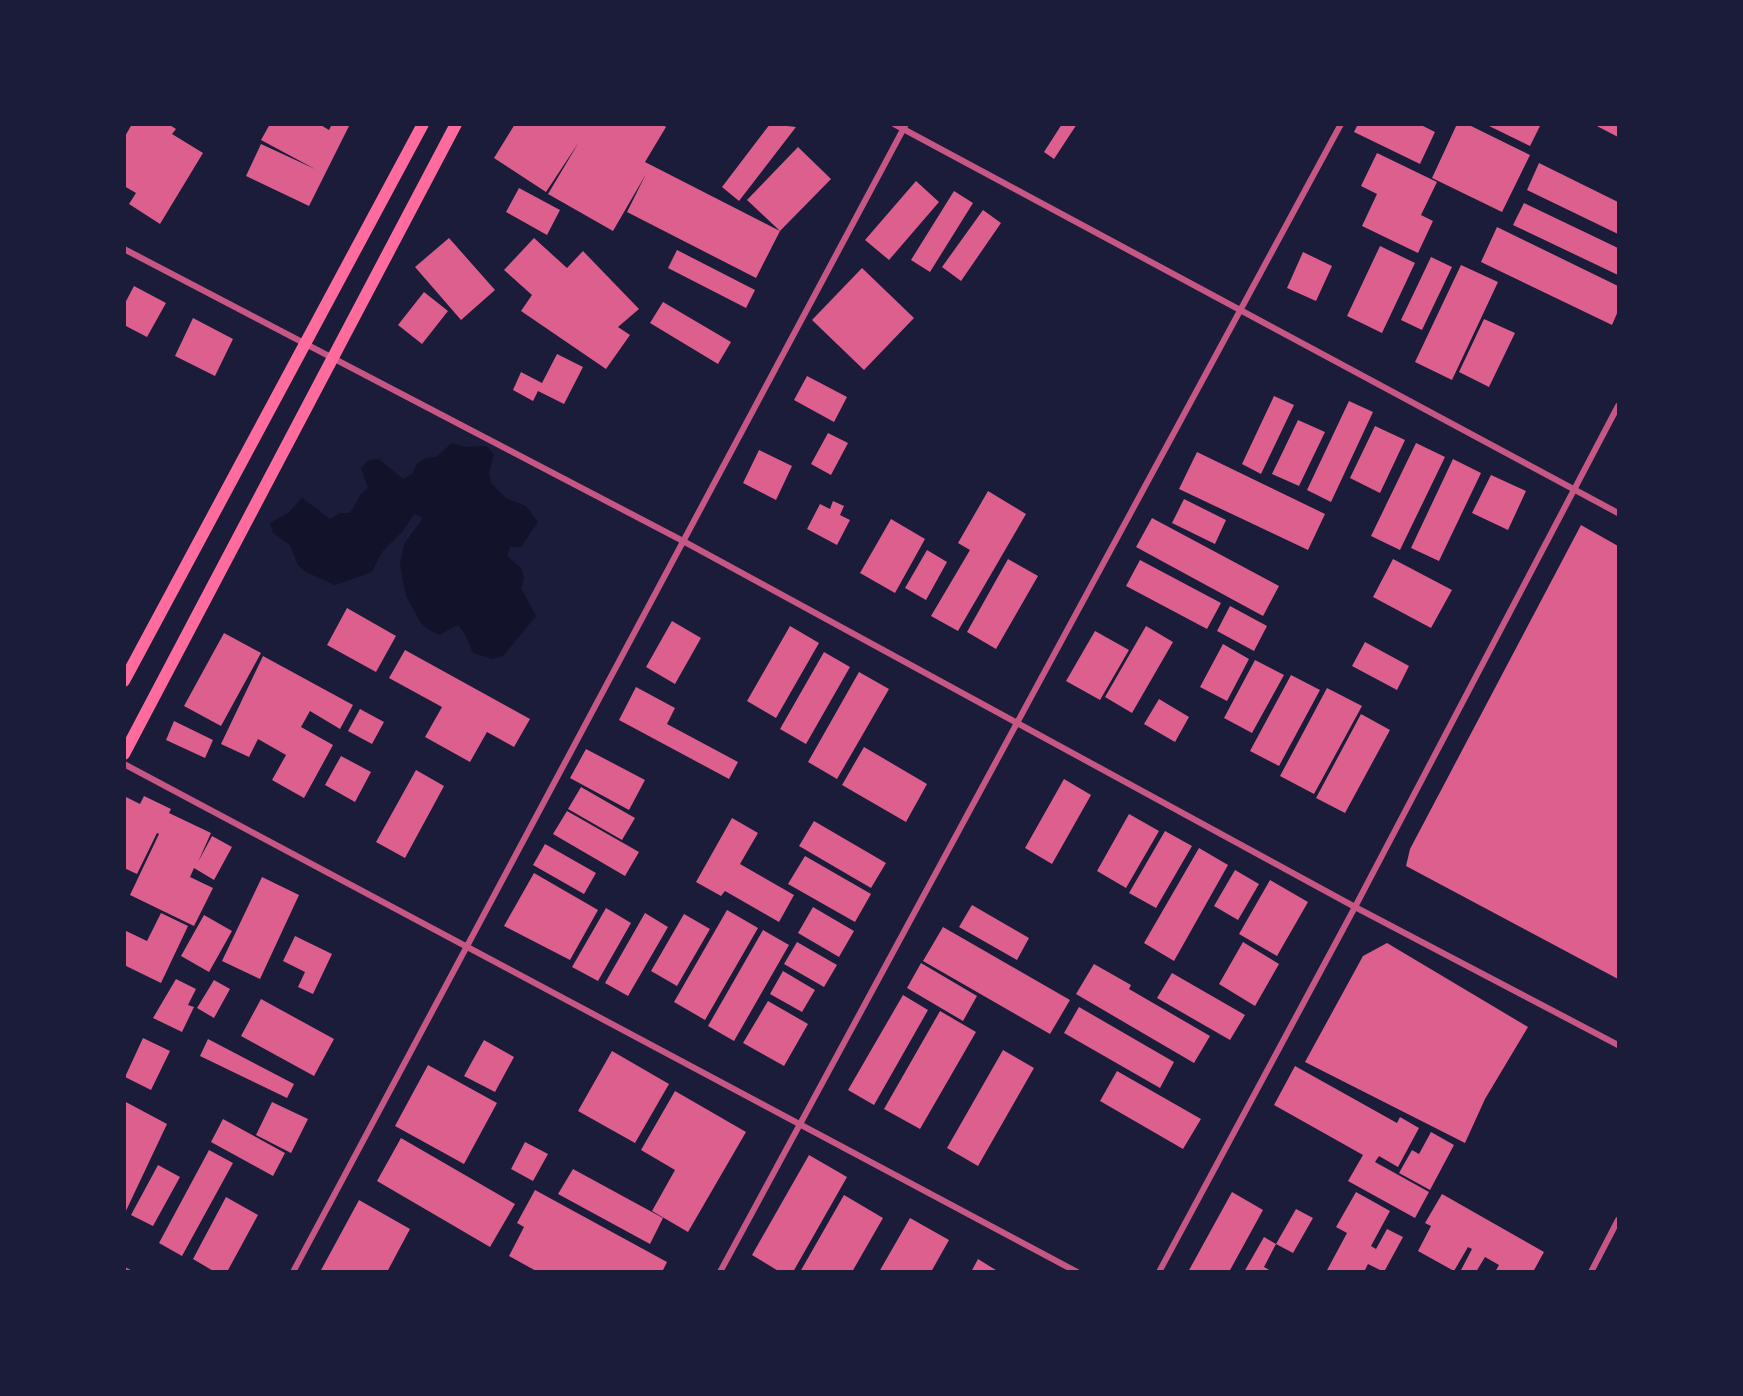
<!DOCTYPE html>
<html>
<head>
<meta charset="utf-8">
<style>
  body { margin:0 }
  #map { position:relative; width:1743px; height:1396px; overflow:hidden; background:#1b1b3a; font-family:Manrope,sans-serif }
  canvas { display:block }
  .frame { position:absolute; inset:0; border:126px solid #1b1b3a; pointer-events:none }
</style>
</head>
<body>
<div id="map">
<canvas width="1743" height="1396"></canvas>
<div class="frame"></div>
</div>
<script>
const ctx = document.querySelector('canvas').getContext('2d');
ctx.lineJoin = 'round';
function fill(path, color) {
  ctx.fillStyle = color;
  ctx.fill(path, 'evenodd');
}
function poly(rows) {
  const path = new Path2D();
  for (const r of rows) {
    path.moveTo(r[0], r[1]);
    for (let i = 2; i < r.length; i += 2) path.lineTo(r[i], r[i + 1]);
  }
  return path;
}
function trace(path, color, width, dash) {
  ctx.strokeStyle = color;
  ctx.lineWidth = width;
  ctx.lineCap = dash ? 'butt' : 'round';
  ctx.setLineDash(dash || []);
  ctx.stroke(path);
}
fill(poly([
  [452,443,466,447,486,446,494,454,489,473,491,483,506,498,526,506,538,522,521,547,510,547,507,556,522,569,524,579,521,588,536,616,503,656,493,659,473,653,465,634,458,625,439,635,429,630,421,623,406,596,400,565,404,544,423,518,414,514,403,531,381,553,372,572,335,585,306,572,298,565,290,545,273,533,270,523,288,513,302,498,330,519,340,513,350,513,361,494,368,488,361,468,369,460,379,459,403,479,412,474,417,464,425,458,436,457]
]), '#12122b');
fill(poly([
  [132,124,168,124,176,129,172,134,203,153,160,224,129,204,136,193,124,186,124,138],
  [270,124,319,124,329,130,332,124,350,124,309,206,246,176,261,144,315,169,261,140],
  [515,124,662,124,666,127,645,162,780,231,756,278,627,212,646,174,613,231,548,194,579,142,546,192,494,158],
  [770,124,796,127,739,201,722,187],
  [1062,124,1077,124,1054,159,1044,152],
  [1358,124,1419,124,1435,132,1420,164,1354,132],
  [1457,124,1467,124,1530,155,1502,212,1432,178],
  [1485,124,1541,124,1530,146],
  [1593,124,1618,124,1618,137],
  [798,147,831,179,780,231,747,200],
  [1377,153,1437,182,1421,215,1433,221,1418,253,1362,226,1377,194,1361,186],
  [1539,163,1618,202,1618,234,1527,190],
  [916,181,939,202,889,260,865,240],
  [519,188,560,210,547,235,506,212],
  [954,191,973,203,930,272,911,260],
  [1524,203,1618,248,1618,275,1513,225],
  [983,210,1001,223,961,281,942,267],
  [1497,227,1618,286,1618,311,1612,325,1481,262],
  [449,238,495,290,461,320,415,267],
  [534,238,567,268,583,251,639,309,618,327,630,335,606,369,521,311,532,295,504,270],
  [1380,246,1415,263,1382,333,1347,316],
  [677,250,755,290,746,308,668,268],
  [1303,252,1332,266,1316,301,1287,288],
  [1431,257,1452,267,1422,330,1401,320],
  [1461,265,1498,282,1452,380,1415,362],
  [862,268,914,318,864,370,812,320],
  [134,286,166,303,147,337,124,325,124,305],
  [424,292,448,311,422,344,398,325],
  [663,302,731,342,718,364,650,323],
  [193,318,233,339,215,376,175,356],
  [1484,319,1515,333,1489,387,1459,372],
  [557,354,583,367,564,404,538,391,533,401,513,390,521,372,542,383],
  [807,376,847,397,834,422,794,400],
  [1274,396,1294,405,1261,474,1242,464],
  [1349,401,1373,412,1331,502,1307,490],
  [1298,420,1325,432,1299,486,1272,474],
  [1375,426,1405,440,1380,493,1350,478],
  [828,433,848,443,831,475,811,464],
  [1416,443,1445,457,1400,550,1371,536],
  [759,450,792,466,776,500,743,483],
  [1197,452,1325,514,1308,550,1179,489],
  [1453,459,1481,473,1439,561,1411,548],
  [1491,475,1526,491,1508,530,1472,513],
  [988,491,1026,514,958,631,931,616,970,550,958,543],
  [1184,499,1226,520,1215,544,1172,523],
  [833,501,844,506,840,515,850,520,837,545,807,529,820,504,830,509],
  [1152,518,1279,586,1263,616,1136,547],
  [891,519,925,539,895,593,860,573],
  [1581,525,1618,546,1618,979,1406,866,1410,849],
  [927,550,947,562,926,600,905,588],
  [1008,559,1038,576,996,649,967,632],
  [1393,559,1452,590,1431,628,1373,597],
  [1140,560,1221,603,1207,629,1126,586],
  [1230,606,1267,626,1254,651,1217,631],
  [347,608,396,636,376,672,327,645],
  [672,621,701,638,675,684,646,667],
  [790,626,819,643,776,718,747,701],
  [1146,626,1173,642,1132,713,1105,697],
  [1095,631,1129,650,1100,700,1066,681],
  [224,633,261,653,221,726,184,706],
  [1365,642,1409,666,1397,690,1352,666],
  [1223,644,1249,659,1227,701,1200,687],
  [405,650,530,719,514,747,487,732,470,762,425,737,442,707,389,678],
  [824,652,850,667,806,744,780,729],
  [263,656,353,705,340,729,310,711,301,727,333,745,304,798,272,780,286,755,258,739,249,757,221,744],
  [1255,660,1284,675,1252,733,1224,718],
  [859,672,889,689,837,779,808,762],
  [1291,675,1320,690,1279,766,1250,751],
  [636,687,675,708,667,724,738,762,729,779,619,720],
  [1327,688,1362,706,1314,794,1280,776],
  [1159,699,1189,717,1175,742,1144,724],
  [360,709,384,722,372,744,348,731],
  [1361,714,1390,730,1345,813,1316,798],
  [174,721,213,740,205,758,166,740],
  [864,747,927,784,906,822,842,785],
  [586,749,645,780,629,810,570,778],
  [341,756,371,772,355,802,325,785],
  [416,770,444,786,405,858,376,842],
  [1064,779,1091,795,1052,864,1025,848],
  [581,787,635,818,622,840,568,809],
  [124,796,140,804,144,796,171,809,169,813,211,833,198,862,212,836,232,847,214,880,194,868,190,877,213,888,194,926,130,895,159,834,157,833,137,874,124,868],
  [567,811,639,852,625,876,553,834],
  [1129,814,1159,831,1126,888,1097,871],
  [732,818,758,833,740,864,794,895,779,922,725,891,721,896,696,882],
  [814,821,886,863,871,888,799,846],
  [1165,831,1192,846,1156,908,1129,893],
  [545,844,596,873,584,894,533,865],
  [1199,848,1228,865,1174,961,1144,943],
  [805,856,871,894,855,922,788,884],
  [1235,870,1259,884,1238,920,1214,906],
  [534,873,598,910,570,960,504,926],
  [262,877,299,895,260,979,222,961],
  [1270,880,1308,902,1277,956,1239,934],
  [972,905,1029,938,1017,960,959,927],
  [813,907,854,931,839,957,798,933],
  [606,908,631,923,598,981,572,967],
  [727,910,758,928,705,1020,674,1002],
  [161,913,188,926,161,983,124,965,124,930,147,941],
  [645,913,668,927,628,996,605,983],
  [684,914,710,929,677,986,651,971],
  [204,915,232,931,209,972,181,956],
  [943,927,1070,1000,1050,1034,923,961],
  [763,930,789,945,734,1041,708,1026],
  [295,936,332,954,313,994,298,987,305,972,283,961],
  [797,942,837,965,824,987,784,964],
  [1243,942,1279,964,1255,1006,1219,984],
  [1387,943,1528,1027,1485,1099,1465,1143,1305,1062,1363,956],
  [921,963,977,996,963,1021,907,988],
  [1094,964,1131,985,1129,989,1210,1036,1194,1063,1076,994],
  [783,971,815,990,802,1012,770,994],
  [1172,973,1245,1015,1230,1040,1157,998],
  [176,979,196,989,188,1005,194,1007,182,1032,153,1018],
  [214,980,230,989,214,1018,197,1008],
  [903,995,928,1010,874,1105,848,1090],
  [261,999,334,1039,314,1076,241,1036],
  [768,1001,808,1024,784,1066,743,1043],
  [1079,1007,1174,1062,1160,1088,1064,1033],
  [940,1011,976,1032,920,1129,884,1109],
  [143,1038,170,1051,151,1090,125,1077],
  [208,1039,294,1084,287,1098,200,1056],
  [484,1040,514,1057,495,1092,464,1076],
  [1003,1050,1034,1068,978,1166,947,1148],
  [612,1051,669,1084,635,1143,578,1111],
  [428,1065,497,1103,464,1164,395,1126],
  [1295,1066,1397,1123,1400,1117,1419,1128,1398,1167,1379,1156,1375,1162,1429,1192,1415,1218,1348,1181,1363,1155,1274,1105],
  [1117,1071,1201,1119,1183,1149,1100,1101],
  [675,1091,746,1132,688,1232,652,1211,675,1170,641,1150],
  [124,1101,167,1124,124,1215],
  [272,1102,308,1119,291,1153,256,1135],
  [223,1119,285,1153,273,1176,211,1142],
  [1431,1132,1454,1145,1430,1190,1399,1173,1412,1150,1419,1154],
  [401,1138,515,1204,490,1247,377,1181],
  [525,1142,548,1154,533,1181,511,1169],
  [209,1150,233,1163,182,1256,159,1243],
  [809,1155,847,1177,793,1272,780,1272,752,1255],
  [158,1165,180,1177,153,1226,131,1215],
  [573,1169,663,1218,650,1244,558,1194],
  [535,1190,667,1262,662,1272,538,1272,509,1256,524,1227,517,1223],
  [1232,1192,1263,1210,1229,1272,1188,1272],
  [1356,1192,1390,1211,1371,1246,1376,1249,1387,1229,1403,1237,1384,1272,1368,1264,1364,1272,1326,1272,1347,1233,1336,1227],
  [1442,1194,1544,1252,1533,1272,1495,1272,1499,1265,1485,1257,1476,1272,1460,1272,1472,1249,1468,1247,1454,1271,1418,1251,1431,1226,1425,1223],
  [844,1195,883,1218,852,1272,800,1272],
  [226,1197,258,1215,227,1272,215,1272,193,1259],
  [359,1200,410,1229,387,1272,320,1272],
  [1296,1209,1313,1218,1293,1253,1276,1244],
  [910,1218,949,1240,931,1272,879,1272],
  [1264,1237,1276,1244,1264,1267,1273,1272,1244,1272],
  [978,1259,999,1272,971,1272]
]), '#dd5f8e');
trace(poly([
  [894,124,1618,513],
  [124,249,683,541,1355,907,1618,1045],
  [124,764,1077,1272],
  [124,1270,128,1272],
  [293,1272,906,124],
  [720,1272,1341,124],
  [1159,1272,1355,907,1618,406],
  [1591,1272,1618,1220]
]), '#c65784', 6);
trace(poly([
  [124,681,423,124],
  [124,754,456,124]
]), '#ff6b9d', 12);
</script>
</body>
</html>
